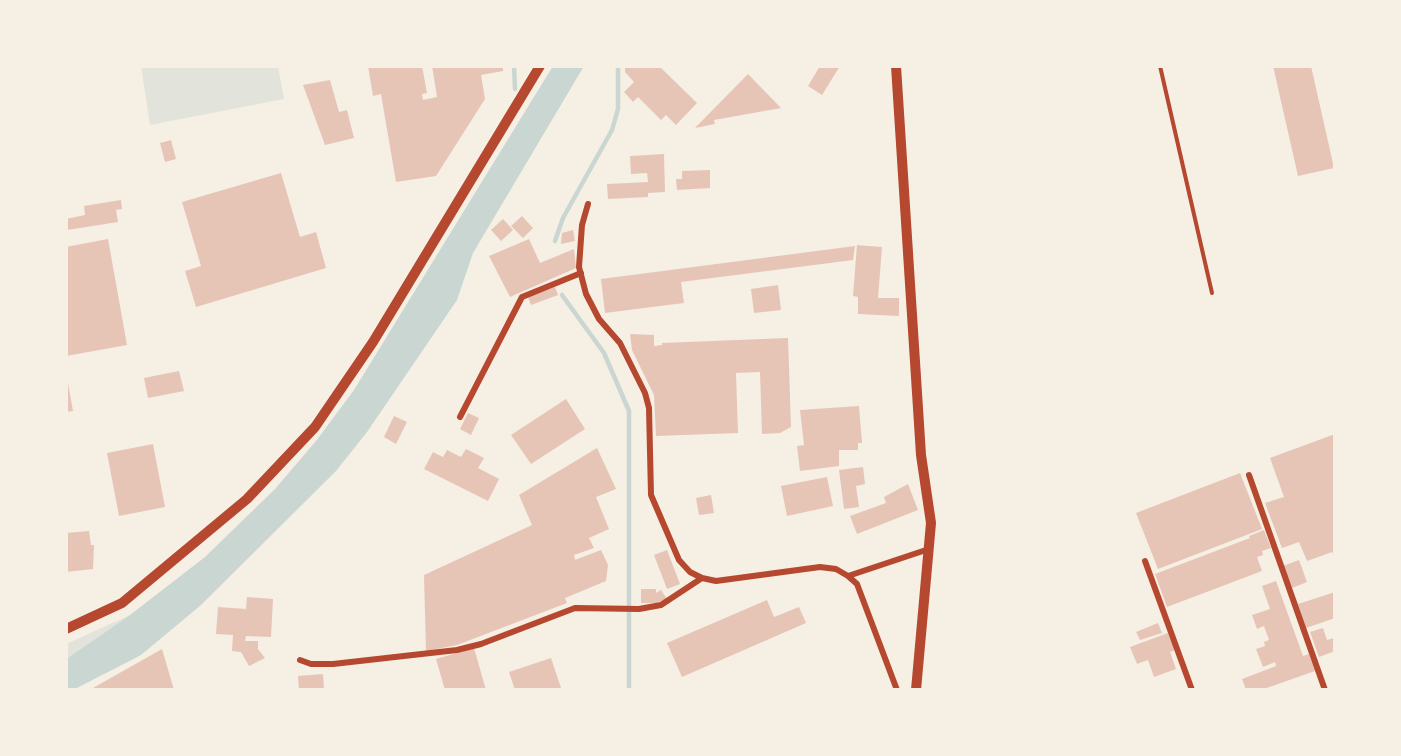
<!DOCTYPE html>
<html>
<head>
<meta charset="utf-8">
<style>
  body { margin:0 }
  #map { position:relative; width:1401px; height:756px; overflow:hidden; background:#f6efe4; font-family:Rubik,sans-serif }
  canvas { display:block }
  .frame { position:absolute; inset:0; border:68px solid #f6efe4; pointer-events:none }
</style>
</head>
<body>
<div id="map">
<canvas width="1401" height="756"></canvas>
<div class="frame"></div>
</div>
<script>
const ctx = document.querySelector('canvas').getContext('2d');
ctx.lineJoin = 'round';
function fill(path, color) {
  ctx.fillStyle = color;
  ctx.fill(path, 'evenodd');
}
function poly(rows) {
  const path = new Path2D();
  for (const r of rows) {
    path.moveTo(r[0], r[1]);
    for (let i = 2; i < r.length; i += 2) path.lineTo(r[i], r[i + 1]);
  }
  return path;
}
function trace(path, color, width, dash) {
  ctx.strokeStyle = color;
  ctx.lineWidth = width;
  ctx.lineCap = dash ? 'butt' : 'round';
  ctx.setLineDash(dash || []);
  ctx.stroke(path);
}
fill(poly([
  [141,66,278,66,284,99,150,125],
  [130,615,66,659,66,644]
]), '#e2e4dc');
fill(poly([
  [553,66,584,66,473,253,457,300,367,432,336,471,201,605,141,655,73,690,66,690,66,659,130,615,205,557,275,489,316,441,354,390]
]), '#c9d6d2');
trace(poly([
  [514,66,515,89],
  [555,241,563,218,612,130,618,109,618,66],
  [562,295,604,353,629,411,629,690]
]), '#c9d6d2', 4.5);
fill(poly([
  [368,66,422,66,427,93,422,94,423,100,437,97,432,66,503,66,503,71,481,75,485,99,436,176,396,182,381,94,373,96],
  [625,66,659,66,697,103,676,125,666,115,661,120,638,97,633,102,624,92,634,82,625,72],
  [820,66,840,66,822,95,808,86],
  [1273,66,1311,66,1334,168,1298,176],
  [748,74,781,108,714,120,715,124,695,128],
  [330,80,339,112,347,110,354,138,325,145,303,85],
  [171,140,176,159,165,162,160,143],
  [664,154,665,192,648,193,648,197,608,199,607,184,648,182,647,173,631,174,630,156],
  [710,170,710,188,677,190,676,179,682,179,682,171],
  [281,173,300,237,316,232,326,268,196,307,185,271,201,266,182,202],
  [121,200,122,209,116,210,118,222,67,230,66,219,85,215,84,206],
  [522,216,533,228,523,238,511,226],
  [503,219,513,230,501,241,491,230],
  [573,230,575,241,561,244,562,233],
  [108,239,127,345,66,356,66,247],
  [529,239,540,263,574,249,576,268,510,297,489,256],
  [857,245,882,247,878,298,899,298,899,316,858,314,858,297,853,296],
  [855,246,853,260,681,282,684,303,605,313,601,279],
  [778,285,781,310,754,313,751,289],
  [555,287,558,295,531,305,528,297],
  [630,334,654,335,654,346,662,345,662,343,788,338,791,427,780,433,762,434,760,372,736,373,738,433,656,436,654,395,632,350],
  [179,371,184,391,148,398,144,378],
  [68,383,73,411,66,412,66,384],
  [566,399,585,429,531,464,511,435],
  [859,406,862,443,858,443,858,450,839,450,839,466,800,471,797,446,804,445,800,410],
  [468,413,479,418,471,435,460,429],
  [394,416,407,422,396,444,384,437],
  [1335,434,1335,558,1332,552,1307,561,1299,542,1282,548,1265,503,1284,497,1270,458],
  [153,444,165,507,119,516,107,453],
  [597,448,616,489,596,497,609,529,589,538,594,548,574,555,575,560,601,550,608,565,606,581,565,598,567,603,457,645,426,651,424,575,532,525,519,495],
  [466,449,484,458,478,468,499,479,488,501,424,469,433,452,443,457,447,450,461,457],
  [863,467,865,484,856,486,859,507,844,509,839,470],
  [1240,473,1262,529,1158,569,1136,513],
  [827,477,833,506,787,516,781,486],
  [908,484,918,510,857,534,850,516,886,503,884,497],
  [711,495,714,513,699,515,696,498],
  [1264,530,1271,548,1262,551,1263,555,1257,557,1262,571,1167,607,1155,574,1250,538,1249,536],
  [89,531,91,545,94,545,93,569,66,572,66,533],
  [667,550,680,584,667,589,654,555],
  [1299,560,1307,582,1292,588,1283,566],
  [1276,581,1303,656,1309,654,1315,671,1261,690,1246,690,1242,679,1276,666,1275,662,1263,667,1256,649,1265,646,1264,642,1269,640,1264,626,1257,629,1252,615,1270,609,1262,586],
  [641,589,656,589,656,593,661,590,667,599,656,603,641,603],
  [1335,592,1335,618,1306,628,1298,604],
  [247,597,273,599,271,637,246,636,245,641,258,641,258,649,265,658,249,666,241,652,232,651,233,635,216,634,218,607,246,609],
  [767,600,774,617,799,607,806,623,682,677,667,643],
  [1158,623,1162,633,1140,640,1136,632],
  [1323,628,1327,640,1334,638,1335,651,1319,657,1310,632],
  [1168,633,1175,650,1170,652,1176,669,1154,677,1148,660,1137,664,1130,647],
  [474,648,486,690,445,690,436,659],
  [162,649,174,690,94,690,93,688],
  [551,658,561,688,515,690,509,672],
  [323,674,324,690,299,690,298,676]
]), '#e6c5b7');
trace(poly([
  [1160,66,1212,293]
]), '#b5482f', 4);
trace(poly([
  [588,204,582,225,579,267,586,294,599,319,620,343,645,393,649,408,651,495,679,560,690,572,702,578,716,581,820,567,836,569,848,576,857,584,897,690],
  [460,417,522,297,581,273],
  [1249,475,1325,690],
  [1145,561,1192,690],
  [848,576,929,549],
  [300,660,311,664,333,664,457,650,481,644,575,608,639,609,661,605,702,578]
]), '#b5482f', 6);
trace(poly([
  [896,66,921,455,931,523,916,690],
  [66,629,122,603,247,499,315,427,373,342,540,66]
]), '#b5482f', 10);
</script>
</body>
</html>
